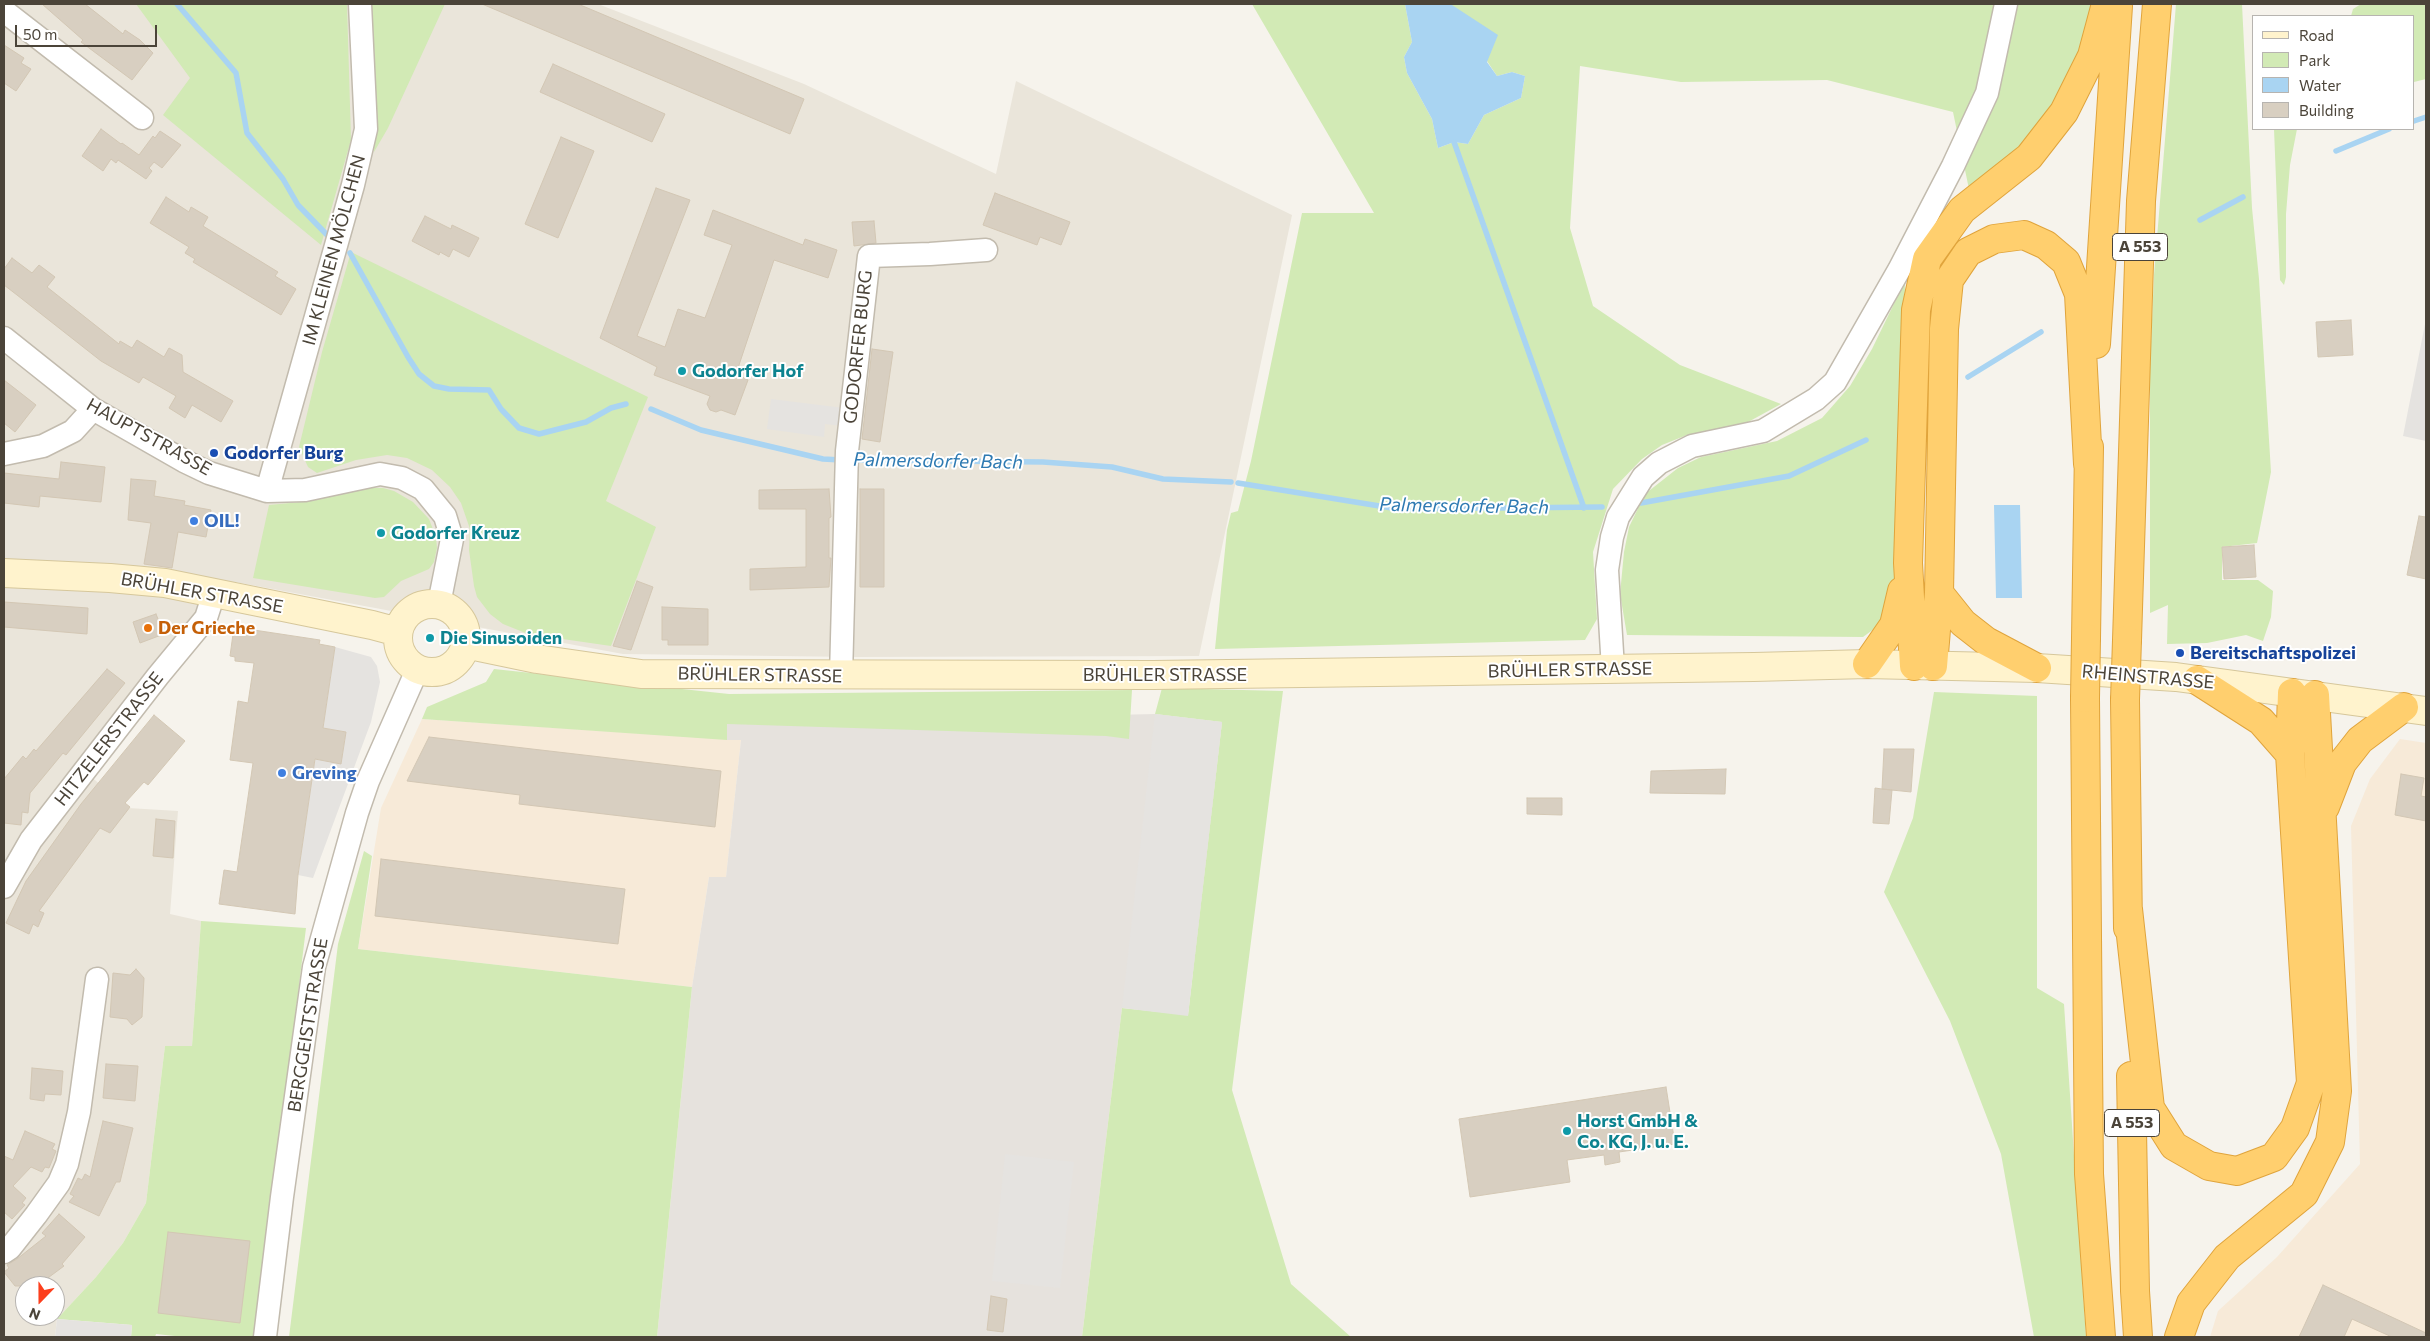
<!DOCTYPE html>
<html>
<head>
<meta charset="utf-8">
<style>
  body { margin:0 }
  #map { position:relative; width:2430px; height:1341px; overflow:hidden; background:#f6f3ec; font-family:Commissioner,sans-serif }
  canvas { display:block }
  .frame { position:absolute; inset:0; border:5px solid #4b4439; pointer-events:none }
  .legend { position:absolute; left:2252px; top:15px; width:162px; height:115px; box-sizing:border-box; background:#fff; border:1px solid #b7b4b0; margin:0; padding:6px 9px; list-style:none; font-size:15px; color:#4b4439 }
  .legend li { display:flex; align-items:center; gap:10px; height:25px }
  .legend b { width:25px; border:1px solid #b7b4b0 }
  .north { position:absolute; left:15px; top:1276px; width:50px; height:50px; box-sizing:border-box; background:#fff; border:1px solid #b7b4b0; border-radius:50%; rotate:202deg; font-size:14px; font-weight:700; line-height:20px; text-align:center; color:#4b4439 }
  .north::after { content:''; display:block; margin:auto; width:18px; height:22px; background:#fc3f1d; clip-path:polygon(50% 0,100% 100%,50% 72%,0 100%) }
  .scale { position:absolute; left:15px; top:25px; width:142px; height:22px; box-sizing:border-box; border:2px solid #4b4439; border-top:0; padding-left:6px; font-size:15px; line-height:18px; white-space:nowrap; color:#4b4439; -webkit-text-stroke:4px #fff; paint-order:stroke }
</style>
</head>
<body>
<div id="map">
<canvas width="2430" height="1341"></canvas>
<div class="frame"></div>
<ul class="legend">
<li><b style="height:6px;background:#fff3cd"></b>Road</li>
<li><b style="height:14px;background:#d2eab5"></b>Park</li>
<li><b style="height:14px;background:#a9d4f2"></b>Water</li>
<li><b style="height:14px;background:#d8cfc1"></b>Building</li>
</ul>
<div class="north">N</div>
<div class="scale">50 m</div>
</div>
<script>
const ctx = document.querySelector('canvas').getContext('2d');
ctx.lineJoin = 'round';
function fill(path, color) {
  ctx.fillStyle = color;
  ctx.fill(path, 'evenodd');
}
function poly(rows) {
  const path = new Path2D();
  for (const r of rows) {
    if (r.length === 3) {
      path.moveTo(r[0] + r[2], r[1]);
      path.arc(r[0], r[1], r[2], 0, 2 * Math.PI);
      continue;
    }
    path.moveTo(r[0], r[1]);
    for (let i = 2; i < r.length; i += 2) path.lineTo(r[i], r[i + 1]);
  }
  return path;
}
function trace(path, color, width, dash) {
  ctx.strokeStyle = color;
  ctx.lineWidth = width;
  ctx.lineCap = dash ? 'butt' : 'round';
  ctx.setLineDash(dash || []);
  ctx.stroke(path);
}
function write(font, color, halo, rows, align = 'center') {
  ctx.font = font + ' Commissioner,sans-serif';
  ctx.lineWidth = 4;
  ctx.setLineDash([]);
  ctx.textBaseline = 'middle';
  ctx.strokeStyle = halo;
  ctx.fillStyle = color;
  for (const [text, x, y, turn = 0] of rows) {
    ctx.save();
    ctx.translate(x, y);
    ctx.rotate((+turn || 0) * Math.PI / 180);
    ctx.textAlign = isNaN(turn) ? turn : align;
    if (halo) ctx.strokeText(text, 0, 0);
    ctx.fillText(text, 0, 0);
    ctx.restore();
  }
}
fill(poly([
  [4,4,598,4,804,84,996,174,1016,81,1292,215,1199,656,855,657,623,654,235,582,89,775,128,808,178,811,170,914,201,921,192,1046,165,1046,146,1203,123,1243,96,1277,57,1319,55,1337,4,1337],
  [25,1286,55,1286,55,1316,25,1316]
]), '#eae5da');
fill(poly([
  [422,719,741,740,726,878,709,877,692,987,358,949,381,808],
  [2400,739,2426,743,2426,1337,2210,1337,2218,1311,2277,1257,2360,1164,2351,826,2370,779]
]), '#f7ead8');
fill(poly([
  [1155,714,1222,722,1193,974,1122,1008,1082,1337,657,1337,692,987,709,877,726,877,741,740,727,740,727,724]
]), '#e6e2dd');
fill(poly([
  [136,4,347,4,351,140,321,245,163,115,190,78],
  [372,4,445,4,388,128,374,152,375,128],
  [1252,4,1405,4,1412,42,1404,57,1407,73,1432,119,1438,148,1454,142,1468,144,1484,115,1521,98,1525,76,1512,72,1497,76,1449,4,2093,4,2083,43,2063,95,2011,160,1970,194,1953,112,1827,80,1681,82,1580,66,1570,228,1593,306,1680,365,1781,404,1739,427,1687,435,1662,445,1642,459,1613,489,1593,552,1597,619,1585,640,1215,649,1227,530,1231,513,1238,511,1251,461,1302,213,1374,213],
  [2176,4,2242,4,2252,208,2259,279,2271,472,2257,543,2222,547,2222,580,2258,580,2273,591,2271,617,2263,641,2246,635,2207,643,2167,644,2168,605,2150,613,2150,365,2154,275],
  [2361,4,2426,4,2426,79,2414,82,2414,16,2351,16,2353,9],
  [2274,129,2297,129,2290,165,2286,214,2286,277,2284,285,2280,280],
  [351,252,648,397,606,501,656,527,611,646,528,634,503,624,490,614,477,597,474,586,469,550,470,529,461,503,450,487,432,470,407,458,387,455,356,460,317,473,308,467,299,447,322,352],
  [1905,281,1903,457,1893,615,1863,637,1627,635,1620,594,1624,552,1629,527,1645,494,1678,468,1701,457,1777,441,1822,418,1850,386,1872,349],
  [369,488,383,488,394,491,413,502,429,519,436,537,437,548,434,562,429,569,401,581,384,597,375,598,253,578,269,505,311,501,341,493],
  [494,669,729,694,1132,690,1129,739,1106,736,727,724,727,740,422,719,427,707,486,682],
  [1162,688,1283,691,1232,1090,1291,1284,1351,1337,1082,1337,1122,1008,1188,1015,1222,722,1155,714],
  [1934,692,2037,696,2037,988,2064,1004,2086,1337,2034,1337,2001,1154,1950,1021,1884,892,1913,818],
  [364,851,372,856,358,949,692,987,657,1337,289,1337,338,944],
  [201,921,306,928,256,1337,184,1337,156,1334,155,1337,131,1337,132,1325,57,1319,96,1277,123,1243,146,1203,165,1046,192,1046]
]), '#d2eab5');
fill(poly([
  [2426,319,2426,441,2403,436],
  [771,399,844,408,842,426,825,424,824,437,767,429],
  [335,647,371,657,377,666,380,682,371,722,313,878,298,875,315,759,341,763,346,732,323,728],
  [1155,714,1222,722,1188,1016,1122,1008],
  [1005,1154,1074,1162,1060,1288,992,1281],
  [57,1319,132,1325,131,1337,55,1337]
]), '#e5e3e0');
fill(poly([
  [1405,4,1452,5,1498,35,1487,62,1497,76,1512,72,1525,76,1521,98,1484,115,1468,144,1454,142,1438,148,1432,119,1407,73,1404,57,1412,42],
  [1994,505,2020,505,2022,598,1996,598]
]), '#a9d4f2');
trace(poly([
  [177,4,236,73,247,133,283,179,298,205,331,239],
  [2414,121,2426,117],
  [1454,142,1584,508],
  [2336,151,2389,129],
  [2200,220,2243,197],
  [350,253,408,357,419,374,434,386,449,389,489,390,501,409,519,428,539,434,586,422,611,408,626,404],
  [1968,377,2041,332],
  [651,409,701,430,823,459,841,460],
  [850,460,1043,462,1112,467,1163,479,1231,482],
  [1238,483,1398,509,1602,507],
  [1641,503,1789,476,1866,440]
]), '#a9d4f2', 5.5);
const building = poly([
  [42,4,85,4,123,34,125,30,140,40,153,53,132,80,81,42,83,40,42,4],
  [482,4,578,4,804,99,790,134,482,4],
  [4,45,24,58,21,63,31,69,16,91,4,83,4,45],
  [553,64,665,114,652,142,540,92,553,64],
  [101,129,121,144,122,143,139,155,153,136,155,138,160,131,181,145,162,168,154,162,149,168,152,171,146,179,118,160,116,163,111,159,103,171,82,156,101,129],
  [561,137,594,151,558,238,525,224,561,137],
  [656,188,690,200,637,336,665,347,678,309,705,318,732,245,704,235,713,210,803,245,805,239,837,250,828,278,774,260,736,374,748,380,735,415,721,410,716,412,710,410,707,404,710,396,654,375,657,367,600,338,656,188],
  [995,193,1070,222,1061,245,1040,237,1037,245,983,225,995,193],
  [166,197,189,212,191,207,208,217,203,226,278,272,275,276,296,289,281,315,193,262,195,259,185,253,189,247,150,223,166,197],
  [425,216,451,229,452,225,479,238,469,257,453,249,449,257,440,252,439,255,412,241,425,216],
  [874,221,876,243,854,246,852,222,874,221],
  [12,258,32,273,39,265,55,277,47,287,119,344,120,341,132,348,137,340,164,357,169,348,182,355,183,372,233,401,221,422,192,405,185,418,169,408,176,396,143,377,139,383,101,361,17,295,4,285,4,269,12,258],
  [2351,320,2353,355,2318,357,2316,322,2351,320],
  [872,349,893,352,880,442,862,439,872,349],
  [4,380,36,405,15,432,4,423,4,380],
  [61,462,105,467,101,502,40,496,39,507,4,503,4,473,59,479,61,462],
  [131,479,156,481,154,496,185,501,184,505,211,510,206,537,178,532,172,568,144,564,151,523,128,520,131,479],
  [829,489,831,517,829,518,829,558,831,558,829,587,750,590,750,569,806,567,806,509,759,509,759,490,829,489],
  [860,489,884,489,884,587,860,587,860,489],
  [2419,516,2426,517,2426,579,2407,575,2419,516],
  [2254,545,2256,577,2224,579,2222,547,2254,545],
  [637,581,653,587,631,650,613,646,637,581],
  [4,602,88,608,87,634,4,627,4,602],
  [662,607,708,609,708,645,668,645,668,640,662,640,662,607],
  [156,614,164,634,140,643,133,622,156,614],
  [234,627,320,640,319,644,335,647,323,728,346,732,341,764,315,759,298,875,295,914,219,904,224,870,237,872,253,763,230,760,238,701,248,703,254,663,235,661,235,657,230,656,234,627],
  [107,669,125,683,66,755,63,753,30,793,28,813,22,812,21,825,4,823,4,779,23,756,26,759,34,749,36,751,107,669],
  [154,715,185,741,148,785,144,782,125,803,130,807,110,833,100,828,39,911,44,913,38,927,33,924,29,934,6,923,26,881,81,804,154,715],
  [429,737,721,771,715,827,519,804,520,795,407,781,429,737],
  [1884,749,1914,749,1911,792,1882,789,1892,790,1889,824,1873,823,1875,788,1882,789,1884,749],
  [1726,769,1725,794,1650,793,1651,771,1726,769],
  [2401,774,2424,778,2421,796,2426,797,2426,821,2395,815,2401,774],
  [1527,798,1562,798,1562,815,1527,814,1527,798],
  [156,819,175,821,173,858,153,856,156,819],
  [381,859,625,889,618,944,375,916,381,859],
  [136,969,144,978,142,1017,132,1025,127,1019,110,1017,113,973,130,975,136,969],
  [106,1064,138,1066,135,1101,103,1098,106,1064],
  [32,1068,63,1071,61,1095,45,1094,44,1101,30,1099,32,1068],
  [1666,1087,1675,1144,1619,1152,1620,1162,1605,1165,1604,1155,1567,1160,1570,1182,1470,1197,1459,1119,1666,1087],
  [103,1121,133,1128,120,1182,116,1182,99,1216,69,1202,74,1196,70,1194,78,1178,82,1180,85,1174,90,1177,103,1121],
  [25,1131,55,1144,52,1149,56,1151,49,1168,45,1167,42,1172,31,1167,13,1186,26,1198,22,1203,25,1205,12,1219,4,1212,4,1156,13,1160,25,1131],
  [59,1214,85,1237,62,1264,64,1266,37,1286,15,1286,4,1272,9,1268,7,1265,17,1259,46,1236,42,1233,59,1214],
  [168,1232,250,1241,240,1323,158,1313,168,1232],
  [2323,1285,2426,1333,2426,1337,2392,1337,2352,1319,2344,1337,2299,1337,2323,1285],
  [991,1296,1007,1299,1003,1332,987,1330,991,1296]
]);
fill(building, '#d8cfc1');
trace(building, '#d3c7b4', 1);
const minor = poly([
  [4,11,142,118],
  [4,338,93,409,184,461,209,473,267,491,305,490,380,474,402,478,423,489,445,516,452,539,439,604],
  [4,454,43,446,73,431,93,409],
  [267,491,353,185,366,129,360,4],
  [1613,669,1607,570,1612,537,1618,517,1643,477,1659,463,1692,446,1763,431,1816,399,1835,382,1899,270,1953,166,1987,93,2006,4],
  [841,676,847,451,869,256,930,254,986,250],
  [4,887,31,840,158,676,206,618,214,593],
  [4,1252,10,1248,36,1215,59,1183,67,1164,79,1112,97,979],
  [265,1337,282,1197,314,967,357,813,368,781,418,668]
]);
const secondary = poly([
  [4,573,110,578,165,583,372,625,398,632],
  [432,638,34],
  [465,644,537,659,641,674,1153,675,1754,667,1867,664,2037,668,2176,677,2426,711]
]);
const motorway = poly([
  [2096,344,2118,6],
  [1939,593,1963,623,1986,641,2037,668],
  [2086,638,2089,447],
  [2127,640,2141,201,2157,4],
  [1867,664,1894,625,1902,591],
  [1914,666,1908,563,1916,310,1927,259,1962,210,2029,157,2064,112,2092,56,2106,4],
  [1933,666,1939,593,1944,329,1949,280,1968,252,1994,239,2024,235,2046,245,2066,262,2079,294,2088,464],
  [2197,680,2261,721,2290,754],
  [2085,698,2089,1174,2101,1337],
  [2125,700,2128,928],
  [2325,807,2342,763,2360,740,2404,707],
  [2128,909,2150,1108,2174,1146,2209,1166,2237,1171,2274,1157,2295,1128,2311,1083,2290,754,2292,693],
  [2131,1076,2135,1291,2138,1337],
  [2179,1337,2191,1303,2227,1257,2304,1194,2330,1142,2337,1091,2315,695]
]);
trace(minor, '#c2bbae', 25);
trace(secondary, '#d6c79b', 30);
trace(motorway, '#e0a43c', 30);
trace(minor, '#fff', 22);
trace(secondary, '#fff3cd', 28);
trace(motorway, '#ffcf6e', 28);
const motorwayBridge = poly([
  [2085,698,2086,638],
  [2125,700,2127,640]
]);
trace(motorwayBridge, '#e0a43c', 30, []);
trace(motorwayBridge, '#ffcf6e', 28);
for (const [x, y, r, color] of [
  [682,371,5,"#0f9aa8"],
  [214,453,5,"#1a4fb4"],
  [194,521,5,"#3f7fe0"],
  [381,533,5,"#0f9aa8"],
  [148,628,5,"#e8710a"],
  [430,638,5,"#0f9aa8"],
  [2180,653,5,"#1a4fb4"],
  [282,773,5,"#3f7fe0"],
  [1567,1131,5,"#0f9aa8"]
]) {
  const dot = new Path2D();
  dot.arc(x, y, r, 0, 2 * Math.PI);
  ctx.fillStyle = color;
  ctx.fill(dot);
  trace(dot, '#fff', 2);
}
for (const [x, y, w] of [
  [2140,247,55],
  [2132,1123,55]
]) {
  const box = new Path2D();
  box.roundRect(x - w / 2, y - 13.5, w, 27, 4);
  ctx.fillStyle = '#fff';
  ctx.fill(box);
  trace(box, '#4b4439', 1);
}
write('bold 16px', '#4b4439', null, [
  ["A 553",2140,247],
  ["A 553",2132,1123]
]);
write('18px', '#4b4439', '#fff', [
  ["IM KLEINEN MÖLCHEN",334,250,-75],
  ["GODORFER BURG",858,347,-84],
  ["HAUPTSTRASSE",149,437,29],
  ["BRÜHLER STRASSE",202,593,10],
  ["BRÜHLER STRASSE",1570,670,-1],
  ["BRÜHLER STRASSE",760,675,1],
  ["BRÜHLER STRASSE",1165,675],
  ["RHEINSTRASSE",2148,677,5],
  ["HITZELERSTRASSE",109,739,-52],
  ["BERGGEISTSTRASSE",308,1025,-81]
]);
write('bold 18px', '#0d838f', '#fff', [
  ["Godorfer Hof",692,371],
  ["Godorfer Kreuz",391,533],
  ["Die Sinusoiden",440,638],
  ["Horst GmbH &",1577,1121],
  ["Co. KG, J. u. E.",1577,1142]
], 'left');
write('bold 18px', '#164399', '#fff', [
  ["Godorfer Burg",224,453],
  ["Bereitschaftspolizei",2190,653]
], 'left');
write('bold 18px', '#366cbe', '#fff', [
  ["OIL!",204,521],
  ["Greving",292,773]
], 'left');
write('bold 18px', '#c56008', '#fff', [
  ["Der Grieche",158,628]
], 'left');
write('italic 19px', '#2e7ab2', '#fff', [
  ["Palmersdorfer Bach",938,461,1],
  ["Palmersdorfer Bach",1464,506,1]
]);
</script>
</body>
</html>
